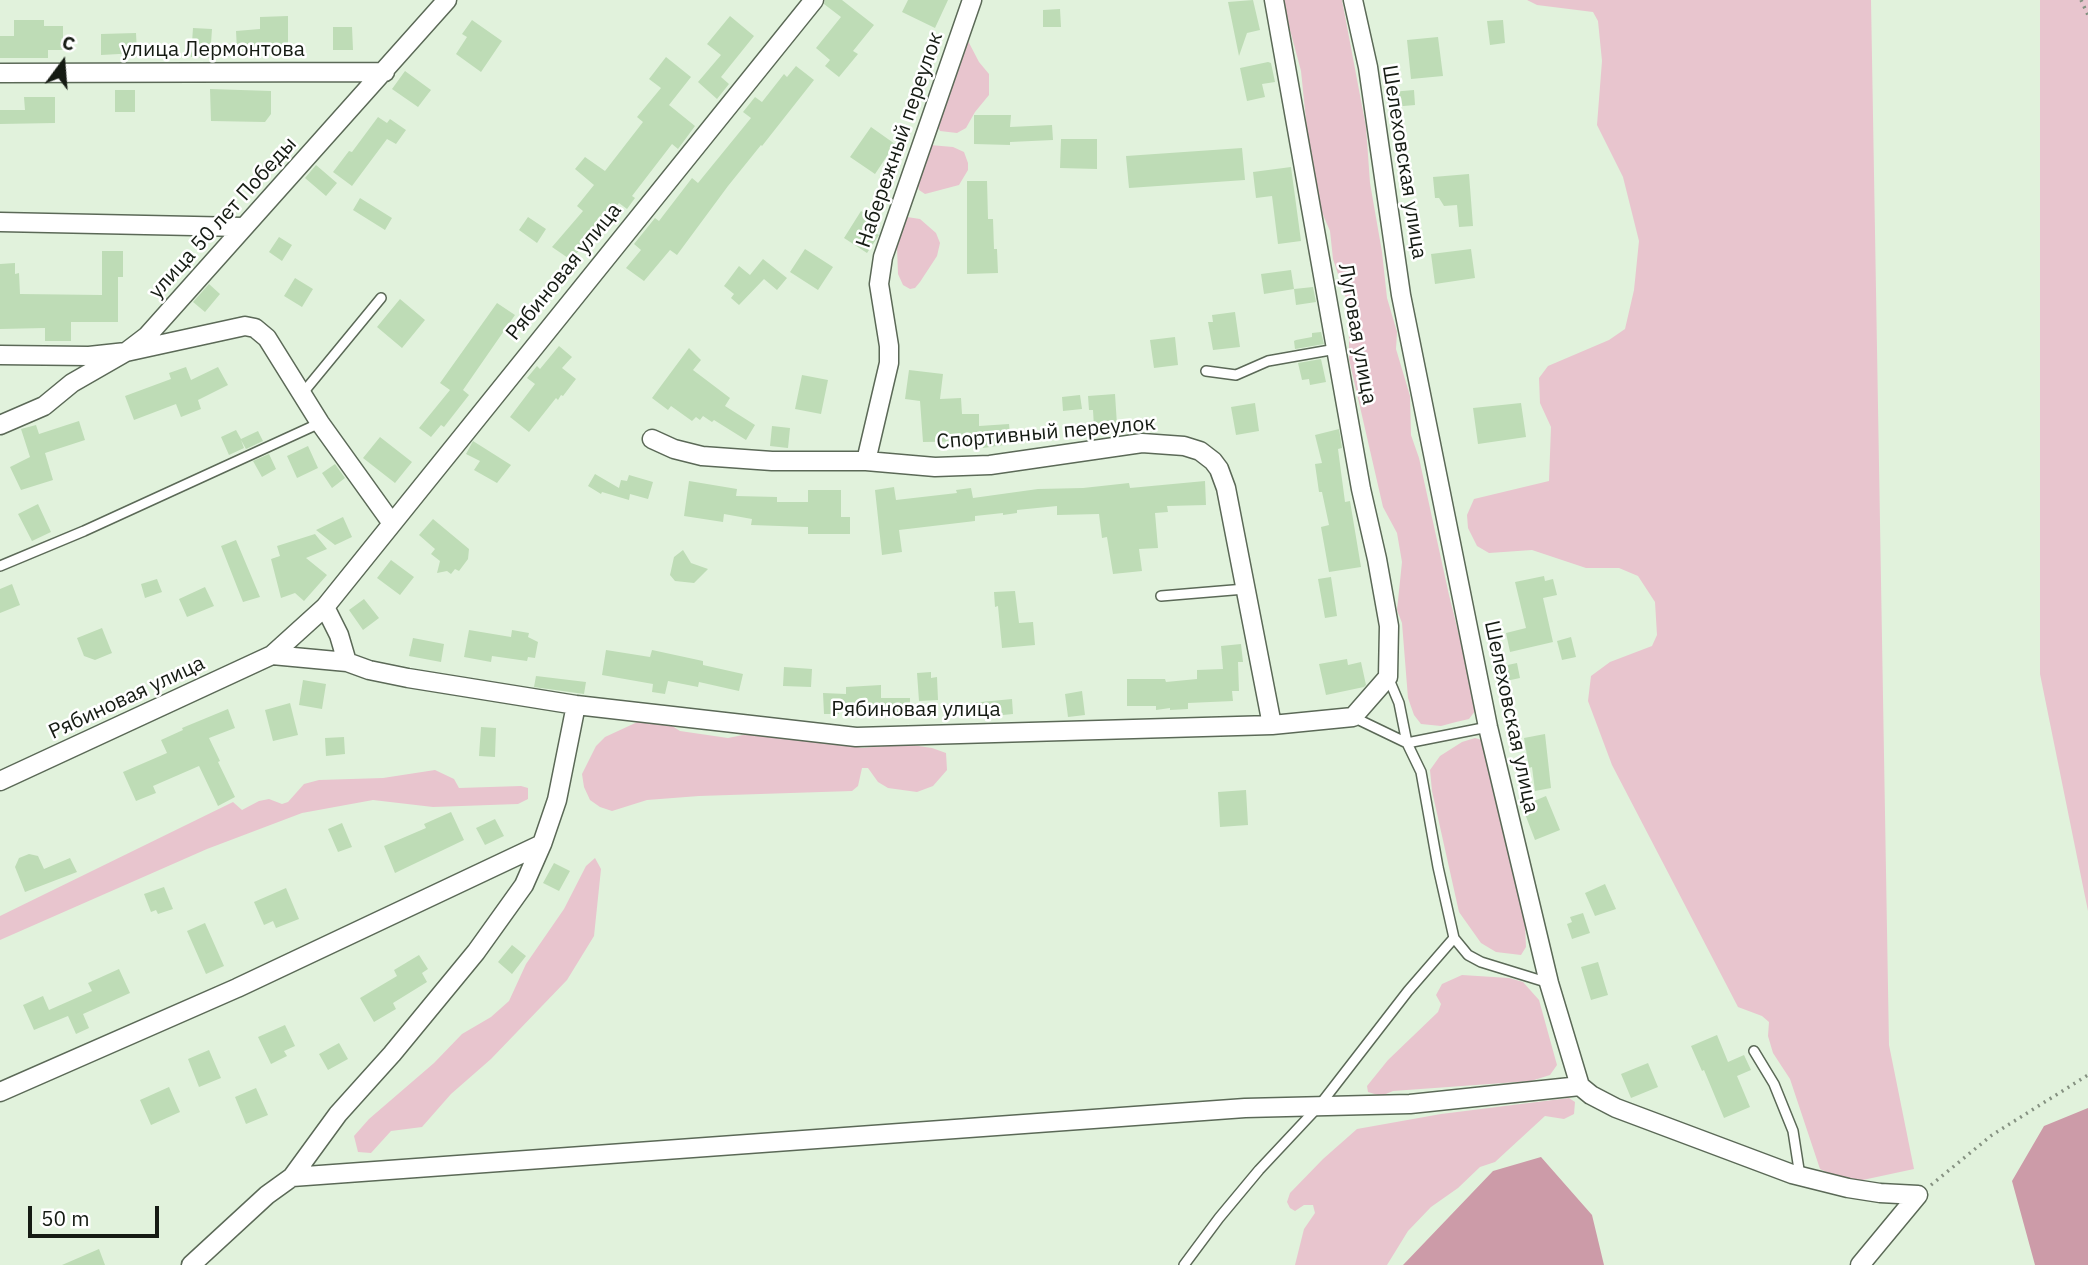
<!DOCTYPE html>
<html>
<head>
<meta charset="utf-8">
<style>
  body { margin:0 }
  #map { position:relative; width:2088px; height:1265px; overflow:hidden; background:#e1f2dc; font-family:"IBM Plex Sans",sans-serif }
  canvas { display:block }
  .north { position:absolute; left:28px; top:28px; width:70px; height:70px; -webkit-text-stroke:5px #fff; paint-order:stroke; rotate:16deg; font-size:19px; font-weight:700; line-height:28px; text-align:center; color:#151b13 }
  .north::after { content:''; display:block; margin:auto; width:24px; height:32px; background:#151b13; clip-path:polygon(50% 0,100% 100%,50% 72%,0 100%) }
  .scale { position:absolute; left:28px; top:1206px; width:131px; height:32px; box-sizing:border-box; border:4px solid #151b13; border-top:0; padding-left:9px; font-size:21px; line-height:24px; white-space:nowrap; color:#151b13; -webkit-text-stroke:5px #fff; paint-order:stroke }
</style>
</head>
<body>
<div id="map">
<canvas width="2088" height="1265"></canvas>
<div class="north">С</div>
<div class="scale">50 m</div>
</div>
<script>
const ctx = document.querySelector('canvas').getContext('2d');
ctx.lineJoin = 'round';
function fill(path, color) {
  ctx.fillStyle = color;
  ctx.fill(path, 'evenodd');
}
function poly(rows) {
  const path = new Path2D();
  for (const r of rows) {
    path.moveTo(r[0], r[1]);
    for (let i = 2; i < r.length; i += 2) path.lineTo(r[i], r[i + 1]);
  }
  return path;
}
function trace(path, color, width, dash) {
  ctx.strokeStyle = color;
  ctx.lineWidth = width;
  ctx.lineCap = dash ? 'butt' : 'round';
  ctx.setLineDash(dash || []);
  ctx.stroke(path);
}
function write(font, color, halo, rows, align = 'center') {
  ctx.font = font + ' "IBM Plex Sans",sans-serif';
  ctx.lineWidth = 5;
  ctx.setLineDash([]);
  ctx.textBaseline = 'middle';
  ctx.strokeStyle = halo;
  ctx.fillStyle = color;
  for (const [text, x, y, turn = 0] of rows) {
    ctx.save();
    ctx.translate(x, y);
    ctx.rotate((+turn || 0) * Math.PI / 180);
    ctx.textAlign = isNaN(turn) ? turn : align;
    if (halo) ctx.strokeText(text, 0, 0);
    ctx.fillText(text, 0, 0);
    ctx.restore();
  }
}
fill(poly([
  [1282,0,1342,0,1366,127,1370,183,1382,252,1387,298,1397,332,1396,349,1410,396,1411,435,1419,458,1449,595,1475,699,1475,711,1469,719,1456,722,1441,726,1421,724,1414,715,1408,698,1402,623,1397,610,1402,562,1397,533,1383,507,1349,359,1349,307,1333,259,1330,231,1320,208,1310,159,1301,71],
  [1527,0,1871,0,1889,1045,1914,1169,1858,1181,1833,1175,1820,1169,1790,1079,1773,1053,1768,1036,1769,1022,1762,1016,1738,1007,1612,765,1588,701,1591,676,1610,662,1652,646,1657,635,1655,602,1638,576,1619,568,1586,568,1532,550,1489,553,1477,546,1468,528,1467,515,1474,499,1549,481,1551,427,1540,403,1539,378,1548,366,1609,340,1625,329,1634,290,1639,241,1623,177,1597,125,1602,61,1598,21,1593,12,1537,5],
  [2040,0,2088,0,2088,911,2040,674],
  [967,39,979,62,989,74,989,95,975,112,966,128,957,133,940,131,936,123],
  [930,145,953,147,964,152,968,163,968,170,959,185,925,194,919,190,917,181],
  [907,217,920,219,936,233,940,243,937,256,920,282,915,288,910,289,903,285,898,274,897,247,900,228],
  [644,719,666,722,680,731,728,738,753,733,828,740,862,748,905,744,932,748,946,753,947,770,933,786,917,792,888,788,878,782,868,768,862,768,858,786,852,791,699,796,647,800,612,811,600,807,590,800,584,787,582,774,596,746,605,737],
  [1475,738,1482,740,1486,746,1525,924,1526,947,1521,955,1496,952,1481,943,1459,912,1432,791,1430,770,1440,756,1462,742],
  [435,770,454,779,459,788,521,786,528,788,528,799,518,804,433,807,373,800,302,813,207,849,0,940,0,916,233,802,242,810,259,801,269,799,282,804,288,802,304,784,319,780,383,778],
  [595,858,601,869,594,936,567,980,491,1059,451,1094,422,1127,391,1131,371,1153,358,1152,354,1136,369,1119,434,1063,462,1034,491,1017,509,1001,526,964,564,909,586,866],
  [1462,975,1509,978,1523,982,1539,1000,1557,1065,1550,1075,1531,1081,1393,1091,1381,1096,1368,1092,1367,1086,1388,1060,1438,1012,1441,1004,1436,995,1442,984],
  [1569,1098,1575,1102,1574,1114,1564,1119,1545,1116,1495,1162,1480,1167,1458,1188,1431,1207,1408,1231,1387,1265,1295,1265,1304,1229,1315,1213,1313,1205,1304,1205,1295,1211,1290,1208,1287,1202,1290,1193,1323,1159,1357,1129,1441,1114]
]), '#e8c5ce');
fill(poly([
  [2088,1108,2088,1265,2035,1265,2012,1181,2044,1126],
  [1541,1157,1592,1215,1604,1265,1403,1265,1493,1171]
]), '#cc9ba8');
fill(poly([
  [825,0,842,0,874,25,853,51,858,54,839,77,825,66,830,60,816,48,841,17,824,4],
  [908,0,948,0,935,28,902,12],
  [1253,0,1260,30,1247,33,1239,56,1228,2],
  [1060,9,1061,27,1043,27,1043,10],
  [288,16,288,47,237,50,236,31,260,29,260,17],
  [730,16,754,36,721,77,729,84,717,99,698,82,721,55,707,44],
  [14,20,44,20,44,26,63,26,63,50,48,50,48,58,0,58,0,36,14,36],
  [472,20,502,41,481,72,456,54,467,37,462,34],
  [1503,20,1505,43,1490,45,1487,21],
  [333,27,352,27,353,50,333,50],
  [193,28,212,29,210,58,191,57],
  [136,33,137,53,101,55,101,34],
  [1438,37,1443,76,1411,79,1407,40],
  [666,57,691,77,669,105,695,126,678,149,672,144,632,196,635,198,627,209,619,203,571,260,552,247,583,211,577,206,594,185,575,169,585,157,605,171,643,122,637,117,661,88,649,79],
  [1268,62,1271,63,1275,82,1262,84,1265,97,1247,101,1240,68],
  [796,66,814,80,762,146,761,145,728,186,677,255,670,250,644,281,626,268,641,250,634,244,655,218,659,221,692,178,698,183,751,118,743,112,755,97,762,102,784,74,787,77],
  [405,71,431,90,418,107,392,89],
  [210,89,271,91,271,114,265,122,211,121],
  [115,90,135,90,135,112,115,112],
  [1414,90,1415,105,1392,107,1391,92],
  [24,97,55,97,55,123,0,124,0,110,25,110],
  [974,115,1011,115,1010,127,1052,125,1053,140,1010,142,1010,145,974,144],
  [378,117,387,123,390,119,406,130,396,144,387,139,352,186,333,172,349,151,352,152],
  [871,127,895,144,875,174,850,157],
  [1061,139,1097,139,1097,169,1060,168],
  [1242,148,1245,180,1129,188,1126,156],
  [316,165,337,183,326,196,305,178],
  [1291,167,1301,241,1278,244,1272,196,1256,198,1253,172],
  [1469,174,1473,226,1459,227,1457,205,1444,206,1439,198,1435,198,1433,177],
  [967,181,987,181,988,219,993,219,994,249,997,249,998,273,967,274],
  [360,198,392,218,385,230,353,210],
  [861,211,876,221,870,230,879,235,867,253,844,238],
  [528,217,546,229,537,243,519,230],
  [279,237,292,245,282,261,269,252],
  [805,249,833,267,818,290,790,272],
  [1471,249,1475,278,1435,284,1431,254],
  [102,251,123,251,123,277,118,277,118,322,71,322,71,341,45,341,45,328,0,329,0,264,15,263,15,274,19,273,20,294,102,295],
  [763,259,787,278,777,290,764,279,739,305,731,298,734,294,724,286,739,266,750,275],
  [1291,270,1294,289,1264,294,1261,274],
  [295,278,313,289,302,307,284,296],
  [209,284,220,294,205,312,193,302],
  [1313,287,1316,302,1296,305,1294,289],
  [400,299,425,320,402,348,377,327],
  [497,303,515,315,463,390,469,395,444,427,441,425,431,437,419,428,450,390,440,383],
  [1235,312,1240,347,1213,350,1208,322,1213,322,1212,315],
  [1321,332,1324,344,1295,349,1294,341,1296,340,1312,337,1312,333],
  [1175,337,1178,365,1154,368,1150,340],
  [559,346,572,357,562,368,576,379,563,396,561,395,558,400,556,398,529,432,510,417,535,384,527,378,537,366,540,369],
  [689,348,701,360,693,370,730,398,725,406,755,425,746,440,714,420,712,422,703,416,700,420,696,417,692,421,671,406,668,410,652,398],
  [1321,359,1326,382,1310,385,1309,379,1302,380,1298,363],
  [186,367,191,380,218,367,228,385,198,400,201,409,181,417,176,404,134,420,125,396,171,379,169,373],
  [909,370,943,374,940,399,961,398,962,414,979,414,979,426,1009,424,1011,444,983,448,982,441,923,442,920,401,905,399],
  [802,375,828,380,821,414,795,409],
  [1115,394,1117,425,1094,427,1093,410,1089,410,1088,396],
  [1080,395,1082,409,1063,411,1062,397],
  [1255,403,1259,431,1236,435,1231,407],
  [1521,403,1526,437,1478,444,1473,408],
  [79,421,85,440,45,453,53,480,21,490,10,467,30,457,21,429,36,425,39,434],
  [772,426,790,428,788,448,770,446],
  [1339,429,1342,448,1338,449,1345,502,1350,501,1361,567,1329,572,1321,527,1329,525,1322,492,1319,492,1315,464,1322,463,1315,435],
  [236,430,241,439,258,431,263,441,246,449,241,440,244,448,229,455,221,437],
  [380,437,412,462,395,483,363,458],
  [473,441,511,465,497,483,474,470,480,461,466,454],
  [308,446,318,468,297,478,287,456],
  [269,454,276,469,262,477,253,461],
  [335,464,345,478,332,488,322,473],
  [595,474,619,488,621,480,627,481,629,475,653,482,648,499,630,494,629,500,602,492,601,494,588,486],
  [689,481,737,489,736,496,777,497,777,502,808,502,808,490,841,490,841,517,850,517,850,534,808,534,808,527,751,525,752,519,724,514,723,522,684,516],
  [1205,481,1206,505,1167,506,1168,512,1155,513,1158,548,1139,549,1142,571,1113,574,1107,537,1102,538,1099,514,1057,515,1057,506,1017,510,1017,513,1003,515,1003,513,975,516,975,521,899,530,902,552,882,555,875,490,894,487,896,500,957,493,956,490,971,488,973,498,1038,489,1083,488,1129,483,1130,488],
  [38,504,51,532,32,541,18,514],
  [343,517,352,537,335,545,316,530],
  [433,519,469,549,468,559,459,571,455,569,451,574,447,571,437,573,440,561,431,554,435,549,419,535],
  [315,534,327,549,306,558,327,575,304,601,295,593,281,598,271,559,280,556,277,546],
  [236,540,260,597,243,602,221,546],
  [683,550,691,563,708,569,694,583,675,581,670,575,674,557],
  [391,560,414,577,400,595,377,578],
  [1544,576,1545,581,1553,579,1557,595,1543,598,1553,642,1510,652,1506,633,1526,628,1515,582],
  [1331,577,1337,616,1325,618,1318,579],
  [157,579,162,592,145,598,141,584],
  [12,584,20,605,0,613,0,589],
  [205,587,214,606,187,617,179,599],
  [1015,591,1019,623,1033,622,1035,645,1002,648,998,606,995,607,994,592],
  [364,599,379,618,363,630,349,610],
  [102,628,112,653,95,660,84,656,77,638],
  [469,630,511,637,512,630,529,633,528,637,538,642,535,658,528,657,527,661,492,656,491,662,464,657],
  [1571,637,1576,657,1562,660,1557,641],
  [413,638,444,644,441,662,409,656],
  [1241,644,1243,662,1238,662,1239,691,1232,691,1233,701,1188,703,1188,709,1170,710,1170,708,1156,710,1156,706,1127,706,1127,679,1165,679,1166,682,1197,679,1197,670,1223,669,1221,646],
  [606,650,650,657,652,650,703,661,703,665,743,674,739,691,699,682,698,687,668,681,665,694,652,692,653,684,602,675],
  [1347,659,1348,665,1361,662,1366,685,1364,687,1326,695,1319,664],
  [1517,663,1520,678,1506,681,1503,666],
  [784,667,812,669,811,687,783,686],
  [931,672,931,678,937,677,938,700,919,701,917,673],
  [536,676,586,682,584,694,534,687],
  [303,680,326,684,322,709,299,705],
  [881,685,881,698,910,698,910,714,870,713,870,709,839,710,839,714,824,714,823,693,846,694,846,687],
  [1082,691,1085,715,1068,717,1065,694],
  [1012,699,1013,714,972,718,971,703],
  [290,703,298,735,273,741,265,710],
  [228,709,235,728,209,738,220,761,218,762,235,797,218,806,199,766,153,786,156,793,136,801,123,772,167,753,161,740,183,730,182,728],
  [481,727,496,728,495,757,479,756],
  [1545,734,1551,788,1535,791,1532,767,1529,768,1524,738],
  [344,737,345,754,326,756,325,738],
  [1246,790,1248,825,1220,827,1218,792],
  [1546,796,1560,830,1535,840,1522,806],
  [451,812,464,840,395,873,384,846,426,828,424,824],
  [495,819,504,836,485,845,476,828],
  [342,823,352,847,338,852,328,829],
  [29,854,38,856,44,869,70,858,77,872,25,892,15,867,19,858],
  [554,863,570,871,559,891,543,883],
  [1605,884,1616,909,1595,916,1585,893],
  [164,887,173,909,158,914,156,910,151,912,144,894],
  [286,888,299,919,276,928,273,921,264,925,254,902],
  [1583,913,1590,933,1572,939,1567,924,1572,922,1570,917],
  [205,923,224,966,206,974,187,931],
  [512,945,526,956,512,974,498,962],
  [419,955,428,969,422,973,427,982,393,1003,396,1009,374,1022,360,998,397,976,394,970],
  [1598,962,1608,995,1591,1000,1581,967],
  [119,969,130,993,83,1014,89,1028,76,1034,68,1016,34,1030,23,1005,43,996,49,1010,92,991,88,983],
  [285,1025,295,1046,284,1051,287,1056,271,1064,258,1037],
  [1717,1035,1728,1062,1744,1055,1751,1070,1737,1076,1750,1107,1724,1118,1704,1070,1702,1071,1691,1046],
  [339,1043,348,1059,328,1070,319,1054],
  [209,1050,221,1078,199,1087,188,1059],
  [1648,1063,1658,1087,1631,1098,1621,1074],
  [169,1087,180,1112,151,1125,140,1100],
  [256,1088,268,1115,246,1124,235,1097],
  [99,1249,105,1265,62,1265]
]), '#bedcb6');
const lane = poly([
  [1206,371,1236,375,1268,361,1336,349],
  [302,394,381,298],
  [0,566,84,531,320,423],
  [1161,596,1245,589],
  [1388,677,1399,703,1407,743,1421,772,1438,867,1454,938,1468,955,1481,962,1549,983],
  [1353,717,1407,743,1488,727],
  [1754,1051,1774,1084,1793,1131,1800,1176],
  [1184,1265,1219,1218,1259,1170,1319,1106,1408,991,1454,938]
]);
const street = poly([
  [1353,0,1368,67,1401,295,1488,727,1549,983,1580,1086,1591,1095,1616,1108,1792,1174,1848,1188,1880,1193,1918,1195],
  [0,73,385,72],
  [0,222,242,227],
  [0,355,89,356,126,352,245,326,255,328,267,338,320,423,391,522],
  [0,425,44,406,72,383,126,352,147,336,447,0],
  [652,439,674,449,702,456,772,461,866,461,935,467,990,465,1142,443,1184,446,1200,451,1213,461,1219,469,1226,488,1272,725],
  [866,461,889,363,889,346,879,284,883,257,972,0],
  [325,607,339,635,347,662,272,655,325,607,814,0],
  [347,662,369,670,408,678,576,705,856,737,1272,725,1353,717,1388,677,1389,626,1377,559,1361,489,1274,0],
  [0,781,272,655],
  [0,1092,237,988,542,844],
  [292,1177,338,1114,392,1054,476,952,524,885,542,844,557,800,576,705],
  [191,1265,267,1195,292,1177,1245,1108,1410,1104,1580,1086],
  [1860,1265,1918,1195]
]);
trace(lane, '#5b6957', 12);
trace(street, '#5b6957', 21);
trace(poly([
  [2081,0,2088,15],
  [1931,1185,1992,1135,2088,1075]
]), '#859181', 3.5, [2, 5]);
trace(lane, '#fff', 9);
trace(street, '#fff', 18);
write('21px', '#151b13', '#fff', [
  ["улица Лермонтова",213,50],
  ["Набережный переулок",900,140,-71],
  ["Шелеховская улица",1404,162,81],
  ["улица 50 лет Победы",223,218,-48],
  ["Рябиновая улица",564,272,-51],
  ["Луговая улица",1357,334,80],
  ["Спортивный переулок",1046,433,-5],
  ["Рябиновая улица",127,698,-25],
  ["Рябиновая улица",916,710],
  ["Шелеховская улица",1511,717,78]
]);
</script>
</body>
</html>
